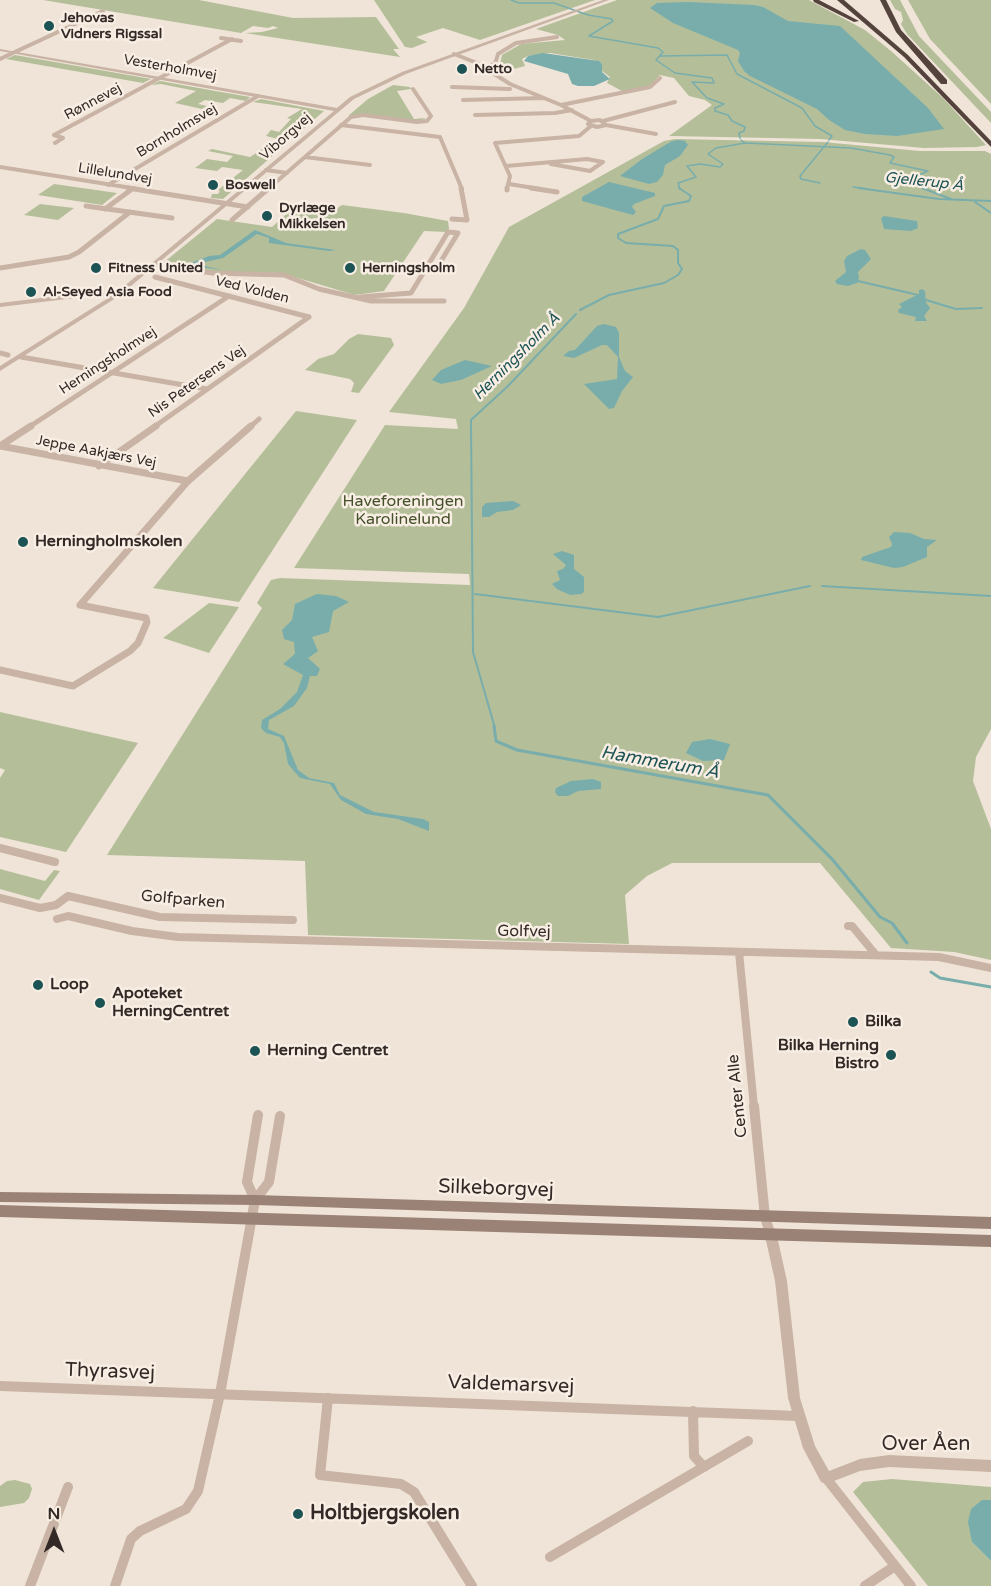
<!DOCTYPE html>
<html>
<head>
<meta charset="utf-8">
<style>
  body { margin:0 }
  #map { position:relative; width:991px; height:1586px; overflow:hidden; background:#f0e4d8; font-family:"Varela Round",sans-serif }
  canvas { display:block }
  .north { position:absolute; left:24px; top:1502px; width:60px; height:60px; -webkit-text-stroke:4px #f8eee4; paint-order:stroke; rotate:0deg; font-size:16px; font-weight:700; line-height:24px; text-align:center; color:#332926 }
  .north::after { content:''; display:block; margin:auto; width:21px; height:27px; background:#332926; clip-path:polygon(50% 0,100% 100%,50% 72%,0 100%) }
</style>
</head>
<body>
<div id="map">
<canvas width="991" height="1586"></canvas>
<div class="north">N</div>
</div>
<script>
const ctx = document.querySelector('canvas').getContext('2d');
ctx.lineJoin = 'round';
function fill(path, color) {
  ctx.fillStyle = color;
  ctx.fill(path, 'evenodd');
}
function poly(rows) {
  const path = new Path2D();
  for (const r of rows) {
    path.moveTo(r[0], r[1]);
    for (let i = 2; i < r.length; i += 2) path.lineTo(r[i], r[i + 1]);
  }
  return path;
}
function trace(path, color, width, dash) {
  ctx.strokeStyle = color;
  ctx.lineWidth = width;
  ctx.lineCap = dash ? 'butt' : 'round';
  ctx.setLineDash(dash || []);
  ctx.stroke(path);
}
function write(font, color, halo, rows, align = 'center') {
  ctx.font = font + ' "Varela Round",sans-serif';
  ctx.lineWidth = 5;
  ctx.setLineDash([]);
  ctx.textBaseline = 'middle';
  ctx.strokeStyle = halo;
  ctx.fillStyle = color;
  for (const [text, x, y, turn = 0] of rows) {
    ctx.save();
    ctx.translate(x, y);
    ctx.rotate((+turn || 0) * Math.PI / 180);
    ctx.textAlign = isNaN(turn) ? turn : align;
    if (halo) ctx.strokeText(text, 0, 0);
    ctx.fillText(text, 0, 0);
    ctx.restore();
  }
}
fill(poly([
  [43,0,199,0,293,18,376,17,399,49,393,49,400,57,245,33,262,32,278,28,273,26,268,28,253,26,241,33],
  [374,0,595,0,480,40,443,28,416,37,427,42,412,48,405,47],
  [617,0,809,0,865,30,891,51,943,98,986,145,977,147,924,148,820,139,669,136,712,105,705,100,689,96,674,78,660,75,648,87,622,91,607,83,610,77,602,71,602,64,594,60,550,53,528,56,522,59,525,66,502,72,494,67,500,64,502,55,521,44,565,40,558,35,536,29],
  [890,0,900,0,919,36,991,112,991,123,907,34,901,24,903,20,901,12,895,9],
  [908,0,991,0,991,104,930,39],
  [15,55,151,79,143,83,6,59],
  [160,81,221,92,250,97,246,101,230,98,223,103,205,100,198,104,207,106,202,109,175,103,196,91,161,84,151,85],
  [393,85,410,87,411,89,397,91,414,119,426,118,419,121,365,114,348,116,368,99],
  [261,99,324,111,223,199,211,198,212,194,218,194,220,191,218,190,243,170,222,167,217,171,195,168,207,159,227,162,233,156,208,151,212,149,250,157,278,139,266,136,271,130,279,132,291,119,287,118,302,109,253,102],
  [675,139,823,142,920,151,985,151,991,154,991,729,976,757,973,781,991,829,991,960,954,952,891,948,820,863,672,863,647,876,625,895,629,944,308,935,305,861,107,855,262,608,257,603,271,580,280,578,470,585,469,574,294,568,385,425,458,429,456,419,389,412,464,308,509,227,664,141],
  [54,184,117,193,102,205,38,195],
  [40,204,74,208,58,220,24,215],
  [342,205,404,213,448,221,449,229,447,232,424,231,384,291,355,295,281,273,206,271,163,263,217,219,272,227,295,206,336,209],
  [358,334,391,338,394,345,359,393,351,392,354,383,350,379,305,370,318,359,334,354,349,339],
  [296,411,357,420,239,602,153,588],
  [209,603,239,607,209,653,163,638],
  [0,712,138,743,66,852,0,837,0,778,5,770,0,768],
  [0,869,45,881,54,870,60,871,39,900,0,889],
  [892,1479,991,1487,991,1500,982,1500,972,1542,991,1561,991,1586,928,1586,853,1492,863,1482],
  [15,1480,30,1484,32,1489,29,1498,24,1503,0,1507,0,1486,7,1481]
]), '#b4bf99');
fill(poly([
  [688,2,754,5,763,7,788,21,840,26,928,108,944,129,897,136,865,134,845,130,829,120,817,109,750,76,744,71,738,61,740,53,738,50,673,23,650,8,657,3],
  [543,53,599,61,602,64,602,72,610,79,594,86,578,86,572,84,568,74,524,61,528,56],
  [679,140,685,141,688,145,680,156,665,165,663,175,657,182,649,184,620,176,642,159,672,141],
  [609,182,655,193,655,196,634,204,632,207,636,212,633,215,582,201,582,197],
  [884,216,917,221,918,228,911,231,884,229,881,218],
  [255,230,286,243,336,250,329,251,269,243,269,238,257,234,223,258,196,264,222,270,186,265,209,256,220,255],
  [861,249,865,250,871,259,858,272,859,278,857,283,848,286,837,284,835,281,846,272,844,261,847,256],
  [922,289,925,291,926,303,930,308,924,316,927,321,915,321,916,317,899,313,898,310,902,307,899,304,919,294,919,290],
  [604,324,616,327,619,333,619,357,625,371,633,377,622,391,614,408,609,409,584,384,617,379,618,357,607,345,602,345,574,358,563,356,569,351,575,350,597,326],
  [465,360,492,366,461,380,441,384,432,380,441,370],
  [513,501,521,505,513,510,497,512,489,517,482,517,482,507,486,503],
  [894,532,910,533,924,539,937,540,927,547,927,557,903,567,894,568,861,560,862,557,891,547,892,544,889,537],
  [562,551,574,555,574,569,584,577,584,592,581,594,570,595,557,589,552,584,560,580,557,571,563,569,566,565,553,554],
  [317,594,336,596,349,602,333,611,329,632,312,637,318,651,308,658,320,669,317,676,310,676,307,688,294,706,269,720,268,729,284,736,298,770,309,778,334,783,340,795,374,812,423,819,429,822,429,831,398,819,366,814,341,800,330,784,300,778,288,764,284,743,280,737,266,733,261,728,262,720,280,709,297,692,303,675,283,664,295,654,294,642,284,639,282,630,292,620,295,604],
  [710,739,730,744,724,760,703,761,686,753,692,742],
  [593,779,601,782,601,789,578,791,568,796,558,796,555,792,556,788,571,781],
  [982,1500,991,1500,991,1561,972,1542,968,1522,971,1509]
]), '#78adac');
trace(poly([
  [511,0,519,3,554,3,588,15,612,19,613,21,589,36,658,48,663,52,656,60,675,73,712,78,714,83,692,82,707,98,724,104,715,108,715,111,728,115,732,121,745,127,744,131,739,133,740,138],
  [660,56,727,55,737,74,802,108,815,126,832,136,829,140],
  [745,143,851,148,890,155,894,157,890,163,928,171,905,181,926,189],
  [820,183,801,179,800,176,828,142],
  [853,187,869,189],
  [680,189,678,183,696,177,687,166,700,164,720,167,723,164,708,154,716,148,745,143,741,140]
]), '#78adac', 1.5);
trace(poly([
  [858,188,939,199,991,201],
  [922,188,951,199],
  [975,202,991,213],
  [858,281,918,295],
  [926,300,956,309,982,308],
  [580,310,609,295,664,283,678,275,682,269,678,263,678,250,673,246,626,243,618,238,618,234,658,219,664,206,689,201,691,196,679,188],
  [822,586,991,596],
  [475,594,658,617,810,586],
  [495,728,473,652,471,420,508,386,576,314]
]), '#78adac', 2);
trace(poly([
  [494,726,496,741,517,750,768,795,832,859,880,917,892,923,907,943],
  [931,972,940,978,991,987]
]), '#78adac', 3);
trace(poly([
  [221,38,241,41],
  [454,54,477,63,510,84,561,105,591,121],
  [0,59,103,11],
  [484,67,495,64,498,54,516,43,557,37],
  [452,87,510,89],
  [463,100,544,98],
  [561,105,650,87,660,78],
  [475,115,555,113,572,110],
  [600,120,606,125,597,127,588,124,591,121,600,120],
  [603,121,675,102],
  [341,125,440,137,462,189],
  [606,125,656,134],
  [55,143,63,138,54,135,232,39],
  [305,157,370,165],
  [551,164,590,171,603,162],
  [506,166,587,159,603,162],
  [0,167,138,189],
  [266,170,287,173],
  [509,184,540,189],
  [108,185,258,96],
  [268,189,351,117,363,115,417,122,427,121,431,116,413,89],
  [507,189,510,176,495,143,579,136,591,126]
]), '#c8b3a4', 4);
trace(poly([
  [128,188,248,207],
  [531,188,557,192],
  [507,190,507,188],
  [86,206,172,218],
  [105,209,132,189],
  [452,219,467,220,461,188],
  [232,220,269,188],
  [448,232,458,233,435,271,425,270,448,232],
  [155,264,212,273,284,275,319,289,371,301,444,301],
  [0,268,69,257,79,252,130,212],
  [155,277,309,317],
  [360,297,411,293,425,270],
  [0,353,8,355],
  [21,357,207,389],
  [29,427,229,296],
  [154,427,309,317],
  [250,427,259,419]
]), '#c8b3a4', 5);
trace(poly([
  [0,446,31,426],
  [0,446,188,481],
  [99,466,156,426],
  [0,670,73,686,130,651,138,643,147,622,146,618,80,605,188,481,251,426]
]), '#c8b3a4', 7);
trace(poly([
  [0,848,55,862],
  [0,898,40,908,56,905,68,896,160,917,293,920],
  [57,919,68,916,132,931,178,937,939,957,991,968],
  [848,926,852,926,876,955],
  [739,952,754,1107]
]), '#c8b3a4', 8);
trace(poly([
  [754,1106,765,1217,771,1236],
  [255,1200,247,1182,258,1115],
  [0,1386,798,1416],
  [328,1398,320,1475,401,1484,414,1492,472,1586],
  [693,1411,694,1456,704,1467],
  [826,1478,911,1586],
  [550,1557,748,1441],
  [30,1586,68,1487],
  [115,1586,131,1539,140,1531,186,1509,198,1491,220,1394,255,1200,269,1182,280,1116],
  [865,1586,895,1566]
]), '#c8b3a4', 10);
fill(poly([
  [603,0,609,0,406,74,354,99,119,296,0,371,0,366,110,297,92,296,0,307,0,303,92,292,116,293,334,111,0,51,0,49,337,108,350,97,402,72,603,0],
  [771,1231,775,1233,777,1236,787,1281,800,1398,815,1446,829,1471,860,1459,889,1455,991,1460,991,1472,889,1467,860,1471,826,1484,821,1482,803,1448,788,1398,775,1281,765,1236,767,1233,771,1231]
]), '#c8b3a4');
fill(poly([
  [0,1192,255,1195,991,1217,991,1229,255,1205,0,1202,0,1192],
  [0,1205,991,1235,991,1247,0,1217,0,1205]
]), '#9b8276');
fill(poly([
  [813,0,819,0,859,21,854,22,814,2,813,0],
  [837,0,844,0,908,55,991,141,991,147,904,57,837,0],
  [880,0,886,0,901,30,947,80,947,84,941,84,896,32,880,0]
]), '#54433d');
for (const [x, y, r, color] of [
  [49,26,6,"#1c5354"],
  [462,69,6,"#1c5354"],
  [213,185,6,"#1c5354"],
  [267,216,6,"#1c5354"],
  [96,268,6,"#1c5354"],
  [350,268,6,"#1c5354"],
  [31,292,6,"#1c5354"],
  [23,542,6,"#1c5354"],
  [38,985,6,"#1c5354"],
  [100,1003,6,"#1c5354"],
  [853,1022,6,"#1c5354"],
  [255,1051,6,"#1c5354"],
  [891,1055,6,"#1c5354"],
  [298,1514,6,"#1c5354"]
]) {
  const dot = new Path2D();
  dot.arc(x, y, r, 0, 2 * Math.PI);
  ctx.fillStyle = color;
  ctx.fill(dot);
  trace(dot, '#f8eee4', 2);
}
write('bold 14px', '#332926', '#f8eee4', [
  ["Jehovas",61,18],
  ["Vidners Rigssal",61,34],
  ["Netto",474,69],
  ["Boswell",225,185],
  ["Dyrlæge",279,208],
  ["Mikkelsen",279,224],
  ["Fitness United",108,268],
  ["Herningsholm",362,268],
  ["Al-Seyed Asia Food",43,292]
], 'left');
write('14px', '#332926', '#f8eee4', [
  ["Vesterholmvej",170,68,10],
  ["Rønnevej",93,102,-28],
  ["Bornholmsvej",177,131,-31],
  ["Viborgvej",286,137,-41],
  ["Lillelundvej",115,174,9],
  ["Ved Volden",252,290,14],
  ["Herningsholmvej",108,361,-33],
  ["Nis Petersens Vej",197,382,-35],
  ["Jeppe Aakjærs Vej",96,452,11]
]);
write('italic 15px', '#1c5354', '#f8eee4', [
  ["Gjellerup Å",924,182,6],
  ["Herningsholm Å",517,357,-45]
]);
write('16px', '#45512a', '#f8eee4', [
  ["Haveforeningen",403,502],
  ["Karolinelund",403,520]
]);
write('bold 16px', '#332926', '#f8eee4', [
  ["Herningholmskolen",35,542],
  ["Loop",50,985],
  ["Apoteket",112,994],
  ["HerningCentret",112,1012],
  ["Bilka",865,1022],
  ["Bilka Herning",879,1046,"right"],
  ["Bistro",879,1064,"right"],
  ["Herning Centret",267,1051]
], 'left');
write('16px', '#332926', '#f8eee4', [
  ["Golfparken",183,900,5],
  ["Golfvej",524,932,1],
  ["Center Alle",738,1096,-96]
]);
write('italic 18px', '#1c5354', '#f8eee4', [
  ["Hammerum Å",660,763,10]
]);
write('20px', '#332926', '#f8eee4', [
  ["Silkeborgvej",496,1189,2],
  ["Thyrasvej",110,1372,2],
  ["Valdemarsvej",511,1385,2],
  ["Over Åen",926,1445]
]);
write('bold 20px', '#332926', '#f8eee4', [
  ["Holtbjergskolen",310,1514]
], 'left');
</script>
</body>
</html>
